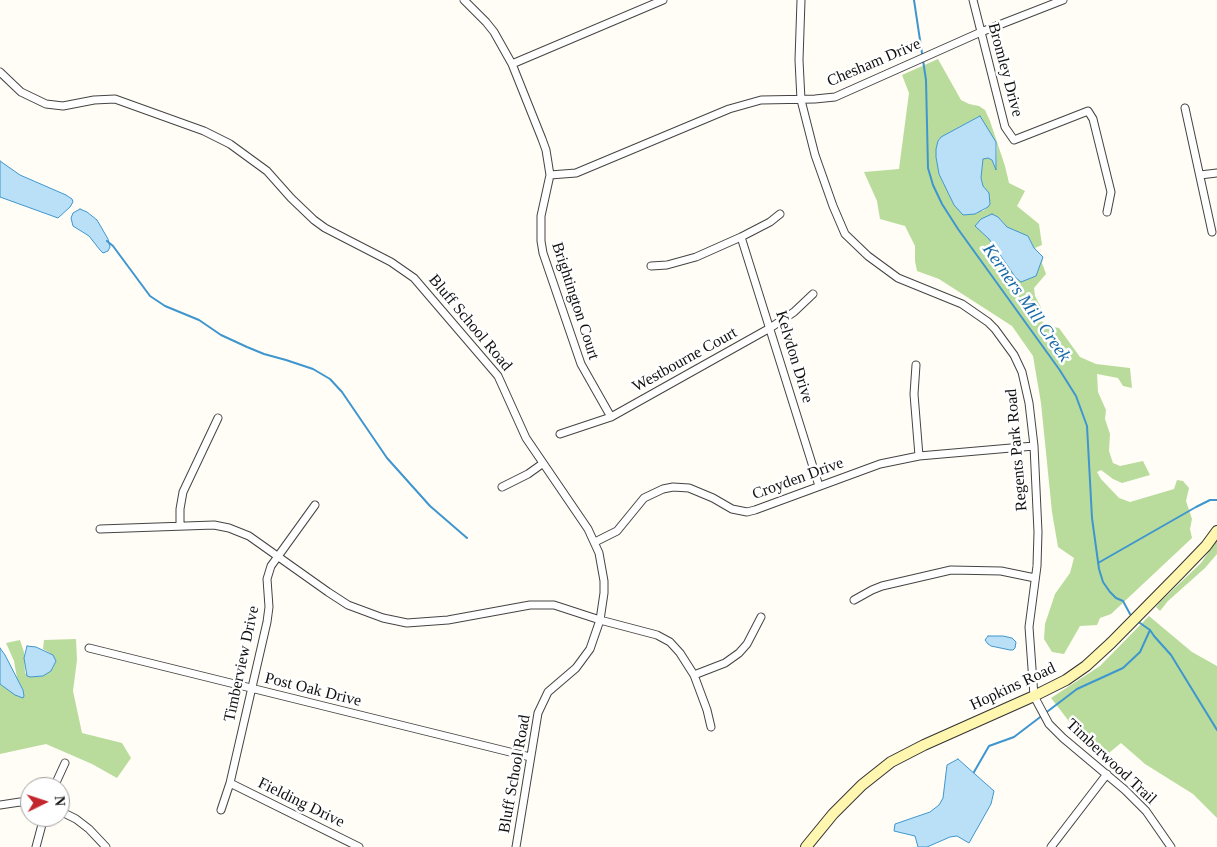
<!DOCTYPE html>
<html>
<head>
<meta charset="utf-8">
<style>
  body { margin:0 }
  #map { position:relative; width:1217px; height:847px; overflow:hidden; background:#fffdf5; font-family:Georgia,serif }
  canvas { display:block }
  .north { position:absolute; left:20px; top:777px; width:50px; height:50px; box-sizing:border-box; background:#fff; border:1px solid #a0a0a0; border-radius:50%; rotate:86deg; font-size:14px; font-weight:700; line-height:20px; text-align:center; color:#111 }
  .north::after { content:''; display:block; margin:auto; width:18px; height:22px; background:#c4262e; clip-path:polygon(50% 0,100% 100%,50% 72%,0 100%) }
</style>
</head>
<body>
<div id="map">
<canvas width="1217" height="847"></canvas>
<div class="north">N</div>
</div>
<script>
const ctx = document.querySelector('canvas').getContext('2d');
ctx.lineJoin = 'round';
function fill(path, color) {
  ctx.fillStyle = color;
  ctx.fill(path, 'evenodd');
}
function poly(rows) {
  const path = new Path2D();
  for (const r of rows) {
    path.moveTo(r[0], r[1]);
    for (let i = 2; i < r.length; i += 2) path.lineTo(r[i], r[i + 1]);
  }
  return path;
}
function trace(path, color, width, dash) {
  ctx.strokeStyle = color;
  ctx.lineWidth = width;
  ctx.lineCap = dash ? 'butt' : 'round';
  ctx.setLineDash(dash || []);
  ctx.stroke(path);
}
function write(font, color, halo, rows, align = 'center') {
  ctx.font = font + ' Georgia,serif';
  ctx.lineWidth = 5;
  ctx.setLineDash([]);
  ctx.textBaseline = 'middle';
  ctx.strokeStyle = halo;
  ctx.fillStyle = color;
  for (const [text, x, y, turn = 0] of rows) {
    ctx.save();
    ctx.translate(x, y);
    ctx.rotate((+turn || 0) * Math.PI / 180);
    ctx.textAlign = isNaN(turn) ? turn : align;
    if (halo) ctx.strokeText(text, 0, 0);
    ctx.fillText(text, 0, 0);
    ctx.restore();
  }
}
fill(poly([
  [938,59,961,100,969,104,979,106,985,110,990,121,1005,166,1009,183,1025,191,1017,206,1039,224,1042,245,1035,248,1043,258,1042,263,1046,274,1034,288,1035,296,1045,315,1039,319,1048,326,1059,328,1080,357,1096,364,1130,368,1132,388,1123,386,1118,378,1097,374,1098,392,1106,410,1105,419,1110,434,1109,451,1113,463,1120,466,1143,461,1150,475,1122,483,1113,479,1101,470,1097,472,1101,479,1119,498,1130,502,1174,489,1177,480,1183,481,1189,488,1186,501,1192,519,1190,529,1192,538,1111,614,1100,618,1097,625,1080,626,1064,654,1052,652,1044,639,1045,624,1055,594,1070,573,1074,558,1058,547,1052,512,1041,403,1033,356,1012,326,939,279,917,271,915,261,915,246,905,226,880,219,877,201,864,172,899,169,909,93,902,75],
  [980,116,996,142,997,147,996,168,992,160,988,158,983,159,981,178,983,186,989,194,990,201,988,207,983,211,954,205,939,174,936,157,938,141,941,137],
  [998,217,1007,227,1028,236,1034,248,1043,257,1036,276,1016,278,989,239,976,226],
  [1217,540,1217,554,1205,568,1168,601,1160,611,1156,607,1160,602,1201,563],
  [1149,616,1192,652,1217,666,1217,818,1193,794,1145,764,1121,743,1104,757,1078,733,1051,698,1100,666],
  [76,639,77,660,73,691,82,733,122,743,131,758,117,778,92,764,46,744,0,754,0,684,19,697,24,696,23,690,17,678,14,661,6,643,20,640,24,652,25,673,30,677,43,676,53,668,56,661,50,653,43,649,44,640]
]), '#b9dc9c');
const water = poly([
  [980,116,996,142,996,170,992,160,988,158,983,159,981,178,983,186,989,193,990,204,988,207,975,214,963,215,954,205,939,174,936,157,936,149,938,141,941,137,980,116],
  [0,161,20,175,66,195,72,199,73,202,70,207,58,218,0,197,0,161],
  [80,209,87,212,97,220,108,239,110,247,108,251,103,253,100,250,89,236,73,226,71,218,73,213,80,209],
  [992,214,998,217,1007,227,1028,236,1034,248,1043,257,1036,276,1021,282,1016,278,989,239,975,226,981,219,992,214],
  [988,636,1003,636,1012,638,1016,642,1015,648,1013,650,1010,650,991,646,988,644,985,640,988,636],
  [27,646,36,647,53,655,56,661,51,671,43,676,30,677,27,676,24,658,27,646],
  [0,648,5,655,23,690,24,696,23,698,15,695,0,684,0,648],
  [958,759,994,791,991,804,969,843,957,836,950,837,927,847,918,847,915,836,894,831,895,824,930,812,939,805,943,798,947,765,958,759]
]);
fill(water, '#b9e0f7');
trace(water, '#3f96cf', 1);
trace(poly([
  [914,0,926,80,928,168,933,185,942,204,958,229,1059,369,1076,396,1087,426,1092,518,1099,569,1103,582,1110,592,1116,598,1123,601,1130,614],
  [107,241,113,246,150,296,165,306,199,320,221,335,247,347,264,354,286,360,313,369,330,379,342,392,387,458,430,506,467,538],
  [1098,563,1196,507,1210,500,1217,500],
  [1140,623,1150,630,1154,636,1171,655,1217,730],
  [974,772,989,746,1014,737,1077,689,1123,668,1140,652,1150,630]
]), '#3f96cf', 2);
const minor = poly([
  [464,0,486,22,494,32,512,64,542,139,546,150,550,175,541,216,541,241,543,253,581,364,611,417],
  [801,0,799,60,801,100,815,155,833,206,845,234,868,256,898,278,962,304,988,322,995,329,1014,355,1022,372,1029,403,1034,446,1038,532,1037,566,1029,627,1034,696,1049,724,1063,738,1125,790,1146,811,1171,847],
  [973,0,1005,127,1014,140,1088,111,1093,119,1111,192,1107,212],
  [512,64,663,0],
  [0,72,21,92,46,104,63,106,94,100,115,99,204,131,230,144,267,171,291,198,314,220,325,228,391,262,414,278,498,376,526,438,588,529,599,553,604,581,604,593,600,620,590,649,576,668,548,692,538,713,516,847],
  [1185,108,1212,232],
  [550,175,576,173,729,109,761,100,815,99,835,97,981,32,1063,0],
  [1200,175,1217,173],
  [741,237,819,486],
  [651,266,667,265,696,257,741,237,770,222,780,214],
  [916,365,914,394,919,456],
  [560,434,611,417,770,328,794,312,813,294],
  [502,487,528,474,542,464],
  [180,526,180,509,183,492,218,418],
  [100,529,214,525,229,528,249,536,328,592,348,605,383,618,407,623,448,620,530,605,554,605,600,620,657,635,670,642,680,653,694,675,707,710,711,727],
  [595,542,617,531,644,498,663,489,673,487,689,488,713,498,732,509,747,512,755,510,880,464,919,456,1034,446],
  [854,600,872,590,882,586,951,570,1001,571,1035,578],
  [89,648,530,757],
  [694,675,725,663,739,653,747,644,761,617],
  [230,783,359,847],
  [54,787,65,763],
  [0,805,20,802,30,803],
  [221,810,230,783,267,622,269,607,267,579,271,566,315,505],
  [60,811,76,819,89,829,106,847],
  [36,847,44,817],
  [1051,847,1107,774]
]);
const secondary = poly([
  [806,847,833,814,862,785,891,762,924,745,1034,696,1066,680,1086,666,1111,643,1180,573,1206,546,1217,531]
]);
trace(minor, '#444', 9);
trace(secondary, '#333', 12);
trace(minor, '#fff', 7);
trace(secondary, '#fff6b0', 10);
write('16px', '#111', '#fff', [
  ["Chesham Drive",874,63,-23],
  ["Bromley Drive",1005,70,75],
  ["Brightington Court",575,301,72],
  ["Bluff School Road",470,323,50],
  ["Kelvdon Drive",794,357,73],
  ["Westbourne Court",685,360,-29],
  ["Regents Park Road",1017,450,-95],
  ["Croyden Drive",798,479,-20],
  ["Timberview Drive",242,664,-78],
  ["Hopkins Road",1013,687,-25],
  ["Post Oak Drive",313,690,14],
  ["Timberwood Trail",1111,762,43],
  ["Bluff School Road",515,774,-80],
  ["Fielding Drive",301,803,26]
]);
write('italic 18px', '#1768a6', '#fff', [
  ["Kerners Mill Creek",1026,303,55]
]);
</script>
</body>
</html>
